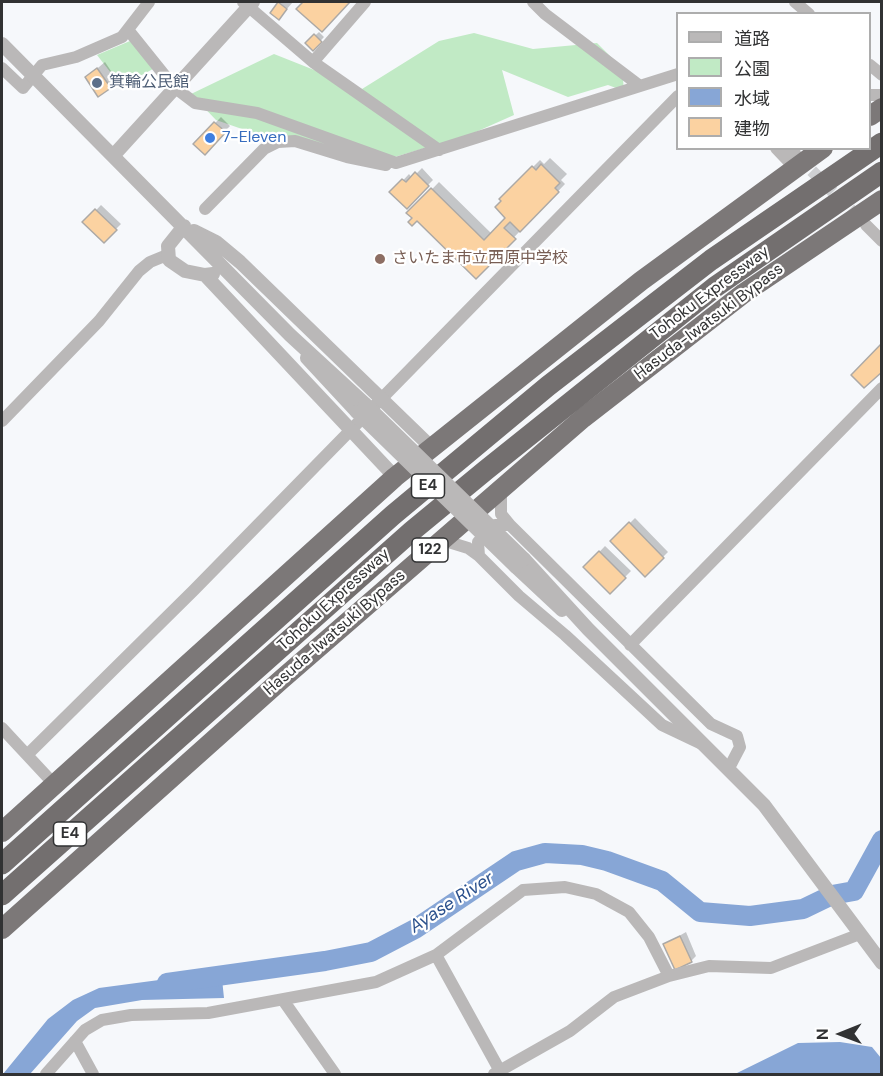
<!DOCTYPE html>
<html>
<head>
<meta charset="utf-8">
<style>
  body { margin:0 }
  #map { position:relative; width:883px; height:1076px; overflow:hidden; background:#f6f8fb; font-family:"DM Sans","Noto Sans JP",sans-serif }
  canvas { display:block }
  .frame { position:absolute; inset:0; border:3px solid #313233; pointer-events:none }
  .legend { position:absolute; left:676px; top:12px; width:195px; height:138px; box-sizing:border-box; background:#fff; border:2px solid #adadad; margin:0; padding:8px 10px; list-style:none; font-size:18px; color:#313233 }
  .legend li { display:flex; align-items:center; gap:12px; height:30px }
  .legend b { width:30px; border:2px solid #adadad }
  .north { position:absolute; left:811px; top:1004px; width:60px; height:60px; -webkit-text-stroke:4px #fff; paint-order:stroke; rotate:269deg; font-size:16px; font-weight:700; line-height:24px; text-align:center; color:#313233 }
  .north::after { content:''; display:block; margin:auto; width:21px; height:27px; background:#313233; clip-path:polygon(50% 0,100% 100%,50% 72%,0 100%) }
</style>
</head>
<body>
<div id="map">
<canvas width="883" height="1076"></canvas>
<div class="frame"></div>
<ul class="legend">
<li><b style="height:8px;background:#bab8b8"></b>道路</li>
<li><b style="height:16px;background:#c1eac5"></b>公園</li>
<li><b style="height:16px;background:#87a6d6"></b>水域</li>
<li><b style="height:16px;background:#fbd2a1"></b>建物</li>
</ul>
<div class="north">N</div>
</div>
<script>
const ctx = document.querySelector('canvas').getContext('2d');
ctx.lineJoin = 'round';
function fill(path, color) {
  ctx.fillStyle = color;
  ctx.fill(path, 'evenodd');
}
function poly(rows) {
  const path = new Path2D();
  for (const r of rows) {
    path.moveTo(r[0], r[1]);
    for (let i = 2; i < r.length; i += 2) path.lineTo(r[i], r[i + 1]);
  }
  return path;
}
function trace(path, color, width, dash) {
  ctx.strokeStyle = color;
  ctx.lineWidth = width;
  ctx.lineCap = dash ? 'butt' : 'round';
  ctx.setLineDash(dash || []);
  ctx.stroke(path);
}
function write(font, color, halo, rows, align = 'center') {
  ctx.font = font + ' "DM Sans","Noto Sans JP",sans-serif';
  ctx.lineWidth = 4.5;
  ctx.setLineDash([]);
  ctx.textBaseline = 'middle';
  ctx.strokeStyle = halo;
  ctx.fillStyle = color;
  for (const [text, x, y, turn = 0] of rows) {
    ctx.save();
    ctx.translate(x, y);
    ctx.rotate((+turn || 0) * Math.PI / 180);
    ctx.textAlign = isNaN(turn) ? turn : align;
    if (halo) ctx.strokeText(text, 0, 0);
    ctx.fillText(text, 0, 0);
    ctx.restore();
  }
}
fill(poly([
  [474,33,533,49,597,43,622,68,624,91,608,85,568,97,502,70,514,115,469,135,381,161,265,137,216,120,191,94,274,54,362,89,439,41],
  [130,41,153,69,121,86,97,55]
]), '#c1eac5');
fill(poly([
  [174,978,222,979,224,998,142,1000,95,1008,77,1021,30,1074,3,1074,48,1019,73,1000,99,988],
  [840,1042,872,1047,881,1058,881,1074,735,1074,798,1043]
]), '#87a6d6');
fill(poly([
  [281,2,293,2,279,18,272,13],
  [305,2,348,2,322,30,298,9],
  [319,32,324,37,313,49,307,43],
  [105,62,117,80,110,87,87,77],
  [221,117,230,126,204,153,195,144],
  [550,158,567,174,561,180,565,184,476,277,409,213,439,182,492,234,508,218,501,199,540,160,544,164],
  [422,168,433,180,407,206,392,192,409,174,412,178],
  [101,205,121,224,104,241,85,222],
  [635,518,668,552,645,575,612,541],
  [605,546,631,571,610,592,585,567],
  [686,932,696,956,691,961,665,944]
]), '#0003');
trace(poly([
  [167,983,325,961,371,952,415,929,516,861,545,853,582,855,607,861,662,881,700,912,750,916,803,909,832,895,854,891,882,840]
]), '#87a6d6', 20);
const building = poly([
  [278,2,287,9,279,20,270,13,278,2],
  [303,2,350,2,322,32,296,9,303,2],
  [314,34,322,42,313,51,305,43,314,34],
  [97,68,111,88,98,97,85,77,97,68],
  [214,122,226,132,205,155,193,144,214,122],
  [541,164,560,183,555,188,559,192,520,232,510,222,504,228,516,239,476,279,417,221,412,226,408,222,412,218,406,213,431,188,484,240,505,218,495,207,501,201,499,199,532,166,536,170,541,164],
  [415,172,429,186,407,209,389,192,402,179,406,182,415,172],
  [95,209,117,230,104,243,82,222,95,209],
  [882,343,882,372,864,388,851,375,882,343],
  [629,522,664,558,645,577,610,541,629,522],
  [599,551,626,578,610,594,583,567,599,551],
  [680,936,692,962,675,970,663,944,680,936]
]);
fill(building, '#fbd2a1');
trace(building, '#aca9a6', 1.5);
trace(poly([
  [799,158,861,220]
]), '#cfd0d3', 12, [12, 6]);
trace(poly([
  [243,2,313,62,439,150],
  [533,2,545,14,640,86],
  [795,2,809,14],
  [129,31,174,87,195,103,257,113,396,163,678,74],
  [313,62,365,2],
  [870,65,882,75],
  [2,68,23,88,42,65,76,57,122,37,149,2],
  [870,95,882,95],
  [776,148,795,168],
  [790,148,795,153],
  [205,209,264,149,278,142,295,141,347,157,386,165],
  [866,225,882,241],
  [2,421,99,321,139,271,150,262,167,255],
  [501,488,501,514,510,525],
  [442,540,468,548,479,556],
  [630,645,882,388],
  [2,728,27,755,194,590,678,96],
  [702,744,662,725,565,635,519,596,479,556,478,542,495,525,510,525,711,724,737,736,740,747,729,768],
  [27,755,54,784],
  [436,955,500,1071],
  [283,1000,335,1074],
  [75,1041,93,1074],
  [46,1074,85,1030,102,1020,131,1015,208,1013,376,982,436,955,523,890,565,887,596,894,629,912,649,937,669,976],
  [494,1074,570,1031,614,997,669,976,709,966,771,968,860,934]
]), '#bab8b8', 12);
trace(poly([
  [2,44,290,335,365,404],
  [113,156,253,2],
  [184,226,168,246,169,260,185,271,205,275,213,274],
  [194,231,216,242,240,262,431,447],
  [205,275,395,477],
  [307,358,357,412],
  [524,559,588,629,764,805,882,963],
  [516,567,562,610]
]), '#bab8b8', 14);
trace(poly([
  [870,116,882,108],
  [2,832,395,477,641,281,823,148],
  [2,929,282,679,583,418,744,293,882,200]
]), '#7c7878', 20);
trace(poly([
  [2,864,393,515,548,386,711,260,882,143],
  [2,895,412,531,486,470,715,287,882,172]
]), '#736f6f', 21);
trace(poly([
  [365,404,524,559],
  [357,412,516,567]
]), '#bab8b8', 14);
for (const [x, y, r, color] of [
  [97,83,6,"#5c6f8a"],
  [210,138,6,"#3f7fe0"],
  [380,259,6,"#8d6e63"]
]) {
  const dot = new Path2D();
  dot.arc(x, y, r, 0, 2 * Math.PI);
  ctx.fillStyle = color;
  ctx.fill(dot);
  trace(dot, '#fff', 2);
}
for (const [x, y, w] of [
  [428,486,33],
  [430,550,36],
  [70,834,33]
]) {
  const box = new Path2D();
  box.roundRect(x - w / 2, y - 12, w, 24, 4.5);
  ctx.fillStyle = '#fff';
  ctx.fill(box);
  trace(box, '#313233', 1.5);
}
write('bold 15px', '#313233', null, [
  ["E4",428,486],
  ["122",430,550],
  ["E4",70,834]
]);
write('16px', '#4e5e75', '#fff', [
  ["箕輪公民館",109,83]
], 'left');
write('16px', '#366cbe', '#fff', [
  ["7-Eleven",222,138]
], 'left');
write('16px', '#785e54', '#fff', [
  ["さいたま市立西原中学校",392,259]
], 'left');
write('16px', '#313233', '#fff', [
  ["Tohoku Expressway",710,293,-37],
  ["Hasuda-Iwatsuki Bypass",709,322,-37],
  ["Tohoku Expressway",334,600,-42],
  ["Hasuda-Iwatsuki Bypass",335,633,-41]
]);
write('italic 18px', '#2a508c', '#fff', [
  ["Ayase River",452,903,-33]
]);
</script>
</body>
</html>
